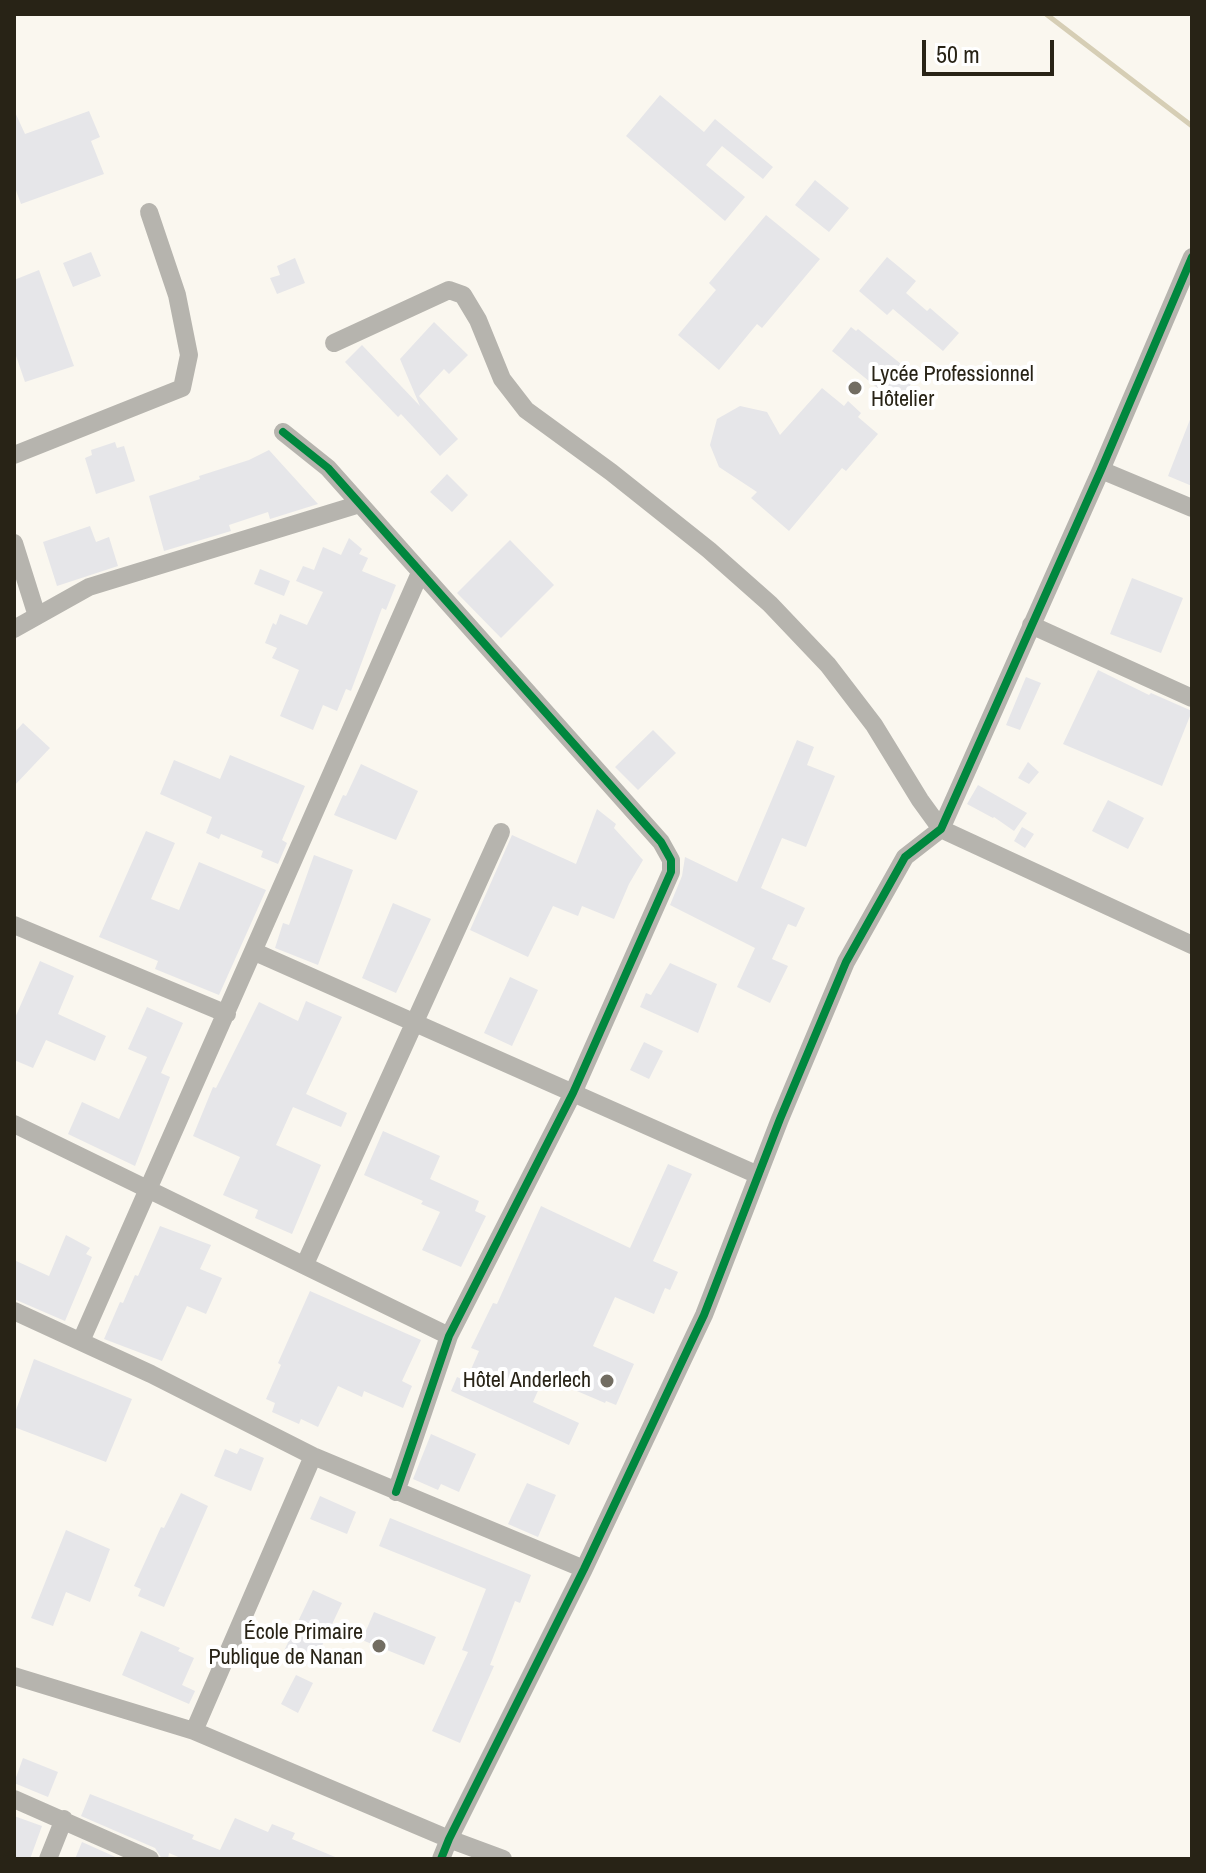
<!DOCTYPE html>
<html>
<head>
<meta charset="utf-8">
<style>
  body { margin:0 }
  #map { position:relative; width:1206px; height:1873px; overflow:hidden; background:#faf7ef; font-family:"Archivo Narrow",sans-serif }
  canvas { display:block }
  .frame { position:absolute; inset:0; border:16px solid #282316; pointer-events:none }
  .scale { position:absolute; left:922px; top:40px; width:132px; height:36px; box-sizing:border-box; border:4px solid #282316; border-top:0; padding-left:10px; font-size:24px; line-height:28px; white-space:nowrap; color:#282316; -webkit-text-stroke:6px #fff; paint-order:stroke }
</style>
</head>
<body>
<div id="map">
<canvas width="1206" height="1873"></canvas>
<div class="frame"></div>
<div class="scale">50 m</div>
</div>
<script>
const ctx = document.querySelector('canvas').getContext('2d');
ctx.lineJoin = 'round';
function poly(rows) {
  const path = new Path2D();
  for (const r of rows) {
    path.moveTo(r[0], r[1]);
    for (let i = 2; i < r.length; i += 2) path.lineTo(r[i], r[i + 1]);
  }
  return path;
}
function trace(path, color, width, dash) {
  ctx.strokeStyle = color;
  ctx.lineWidth = width;
  ctx.lineCap = dash ? 'butt' : 'round';
  ctx.setLineDash(dash || []);
  ctx.stroke(path);
}
function fill(path, color) {
  ctx.fillStyle = color;
  ctx.fill(path, 'evenodd');
}
function write(font, color, halo, rows, align = 'center') {
  ctx.font = font + ' "Archivo Narrow",sans-serif';
  ctx.lineWidth = 8;
  ctx.setLineDash([]);
  ctx.textBaseline = 'middle';
  ctx.strokeStyle = halo;
  ctx.fillStyle = color;
  for (const [text, x, y, turn = 0] of rows) {
    ctx.save();
    ctx.translate(x, y);
    ctx.rotate((+turn || 0) * Math.PI / 180);
    ctx.textAlign = isNaN(turn) ? turn : align;
    if (halo) ctx.strokeText(text, 0, 0);
    ctx.fillText(text, 0, 0);
    ctx.restore();
  }
}
trace(poly([
  [1046,14,1192,126]
]), '#d6ceb5', 5);
fill(poly([
  [660,95,704,132,715,119,773,167,763,179,722,146,706,165,745,197,725,221,626,136],
  [14,110,25,134,89,111,100,137,91,141,104,174,21,204,14,185],
  [815,180,849,208,829,232,795,205],
  [766,215,820,259,762,328,757,324,719,370,678,335,716,290,709,283],
  [91,252,101,276,73,287,63,263],
  [887,257,916,281,906,293,927,311,930,308,959,333,943,351,893,309,887,315,859,291],
  [295,258,305,283,277,294,270,278,280,275,277,266],
  [39,270,74,366,25,382,14,350,14,280],
  [434,322,468,355,449,374,444,369,419,396,458,439,440,456,401,414,398,417,345,362,362,345,420,406,400,359],
  [851,327,856,331,858,329,917,377,896,403,832,351],
  [822,388,844,406,848,401,861,413,858,417,878,434,846,471,842,468,789,531,751,498,757,492,719,467,710,445,717,419,740,406,767,412,780,435],
  [1191,417,1192,417,1192,486,1168,476],
  [115,442,117,448,124,446,135,481,96,494,85,458,92,455,91,450],
  [269,450,318,504,270,519,268,512,229,525,231,531,164,551,149,496,200,479,199,476,249,460],
  [447,474,468,495,452,512,430,492],
  [90,526,96,542,109,537,118,566,57,586,43,542],
  [349,538,362,549,359,554,368,558,362,571,396,585,386,610,382,608,351,691,346,689,337,711,323,705,313,730,280,716,299,670,272,658,277,648,265,643,273,623,276,625,280,614,307,625,323,592,296,581,303,566,314,570,323,547,341,555],
  [510,540,554,585,501,638,457,593],
  [260,569,290,581,284,596,254,584],
  [1132,578,1183,598,1161,653,1110,634],
  [1098,670,1149,695,1151,693,1192,711,1162,786,1063,744],
  [1026,677,1041,683,1020,730,1006,725],
  [23,723,50,748,14,786,14,733],
  [653,730,676,753,638,790,615,767],
  [797,740,814,747,807,765,835,776,806,847,782,838,761,888,805,908,796,927,788,924,772,959,788,966,770,1003,737,987,755,948,670,905,682,876,685,857,737,882],
  [230,755,305,786,282,840,287,843,278,864,261,857,263,851,221,834,219,839,206,833,212,817,160,794,174,760,220,779],
  [1028,762,1039,772,1029,784,1018,778],
  [361,764,418,791,396,840,334,815,343,795,346,796],
  [978,785,1027,813,1014,831,994,817,993,818,967,804],
  [1108,800,1144,818,1128,849,1092,831],
  [597,809,616,824,614,828,643,860,629,884,614,919,582,906,578,916,553,906,528,957,470,930,512,835,576,864],
  [1022,827,1034,834,1025,848,1014,841],
  [146,831,175,843,151,899,179,910,199,862,266,890,219,995,155,969,158,961,99,937],
  [314,855,353,870,318,965,275,948,283,923,289,925],
  [393,903,431,919,396,993,362,978],
  [40,961,74,976,58,1014,106,1036,95,1061,46,1040,33,1068,14,1060,14,1020],
  [670,963,717,984,698,1033,640,1007,646,993,651,995],
  [510,977,538,990,512,1046,484,1033],
  [306,1001,342,1017,306,1094,347,1113,341,1127,293,1107,276,1145,321,1165,292,1234,255,1218,258,1210,223,1195,240,1157,193,1136,213,1087,216,1088,259,1002,298,1021],
  [147,1007,183,1023,161,1073,170,1077,135,1166,68,1134,82,1102,119,1119,147,1057,128,1049],
  [644,1042,663,1051,649,1079,630,1070],
  [383,1131,440,1156,430,1179,479,1201,475,1211,486,1216,461,1267,422,1250,440,1212,421,1204,423,1201,364,1175],
  [668,1164,692,1174,653,1261,678,1272,670,1290,665,1288,654,1314,615,1297,593,1346,634,1364,616,1405,606,1401,605,1403,544,1377,533,1402,579,1423,569,1445,451,1391,457,1377,466,1381,479,1351,471,1348,493,1303,497,1304,541,1206,630,1248],
  [160,1226,211,1245,200,1269,222,1278,206,1314,187,1306,162,1361,104,1339,120,1302,123,1303,135,1275,138,1276],
  [66,1235,90,1248,86,1254,92,1257,65,1321,14,1299,14,1260,49,1276],
  [310,1291,421,1340,402,1381,412,1386,403,1408,364,1391,362,1397,338,1386,318,1427,301,1419,299,1424,272,1412,275,1403,266,1399,281,1365,278,1363],
  [34,1359,132,1399,106,1462,14,1427,14,1416],
  [431,1434,476,1454,459,1492,441,1484,438,1490,413,1479],
  [240,1448,264,1458,251,1491,214,1476,225,1449,237,1454],
  [527,1483,556,1495,538,1537,508,1524],
  [181,1493,208,1506,164,1607,138,1596,141,1589,134,1586,161,1527,164,1528],
  [320,1496,356,1512,347,1534,310,1519],
  [390,1518,531,1575,520,1603,515,1601,490,1665,494,1666,460,1743,432,1731,468,1652,462,1650,486,1589,379,1546],
  [66,1530,110,1549,90,1602,66,1592,53,1626,31,1618],
  [313,1590,342,1603,312,1667,283,1653],
  [374,1612,436,1637,424,1665,362,1640],
  [141,1631,180,1648,178,1651,194,1658,182,1685,195,1691,189,1704,122,1675],
  [296,1675,313,1683,298,1713,281,1704],
  [23,1758,58,1772,48,1797,14,1783],
  [90,1794,194,1835,192,1839,220,1850,235,1818,268,1832,272,1824,295,1833,292,1839,340,1859,183,1859,169,1853,168,1859,162,1859,155,1848,81,1816],
  [14,1816,42,1826,30,1859,14,1859],
  [82,1842,120,1859,75,1859]
]), '#e6e6e9');
trace(poly([
  [334,343,449,290,463,295,478,320,502,379,526,410,611,472,709,550,770,604,828,665,874,725,920,800,941,829,1192,945],
  [283,432,328,468,661,842,671,860,671,872,573,1093,449,1336,396,1492],
  [14,455,182,388,189,355,177,295,149,212],
  [1101,470,1192,508],
  [14,543,37,616],
  [1031,625,1192,698],
  [14,629,89,587,360,504],
  [14,925,227,1014],
  [255,952,758,1175],
  [14,1124,449,1336],
  [305,1264,501,832],
  [14,1311,151,1374,313,1456,584,1569],
  [81,1341,420,573],
  [14,1676,194,1731,449,1839,503,1859],
  [194,1731,313,1456],
  [14,1799,150,1859],
  [48,1859,64,1819],
  [441,1859,449,1839,584,1569,704,1315,780,1119,846,962,905,857,941,829,1101,470,1192,257]
]), '#b6b4ae', 18);
trace(poly([
  [283,432,328,468,661,842,671,860,671,872,573,1093,449,1336,396,1492],
  [441,1859,449,1839,584,1569,704,1315,780,1119,846,962,905,857,941,829,1101,470,1192,257]
]), '#00873e', 8);
for (const [x, y, r, color] of [
  [855,388,8,"#726d62"],
  [607,1381,8,"#726d62"],
  [379,1646,8,"#726d62"]
]) {
  const dot = new Path2D();
  dot.arc(x, y, r, 0, 2 * Math.PI);
  ctx.fillStyle = color;
  ctx.fill(dot);
  trace(dot, '#fff', 3);
}
write('22px', '#282316', '#fff', [
  ["Lycée Professionnel",871,375,"left"],
  ["Hôtelier",871,400,"left"],
  ["Hôtel Anderlech",591,1381],
  ["École Primaire",363,1633],
  ["Publique de Nanan",363,1658]
], 'right');
</script>
</body>
</html>
